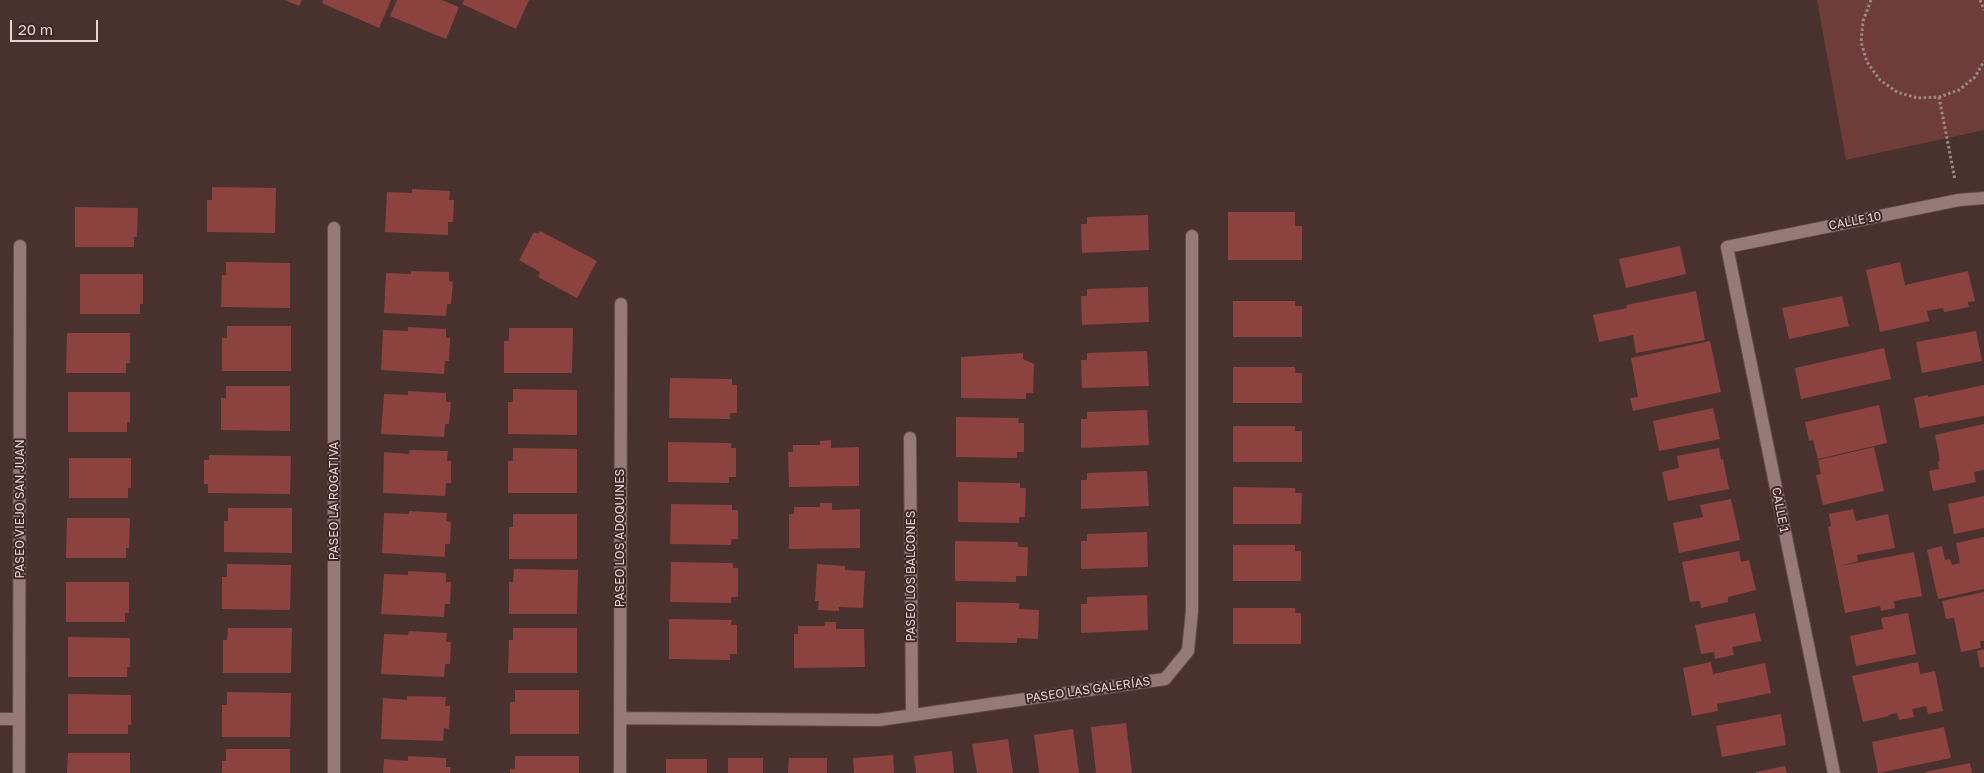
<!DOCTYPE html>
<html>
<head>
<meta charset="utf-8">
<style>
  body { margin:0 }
  #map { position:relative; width:1984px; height:773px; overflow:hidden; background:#49312e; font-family:"Golos Text",sans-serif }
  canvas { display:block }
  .scale { position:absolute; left:10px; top:20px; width:88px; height:22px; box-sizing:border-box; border:2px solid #e5d5d3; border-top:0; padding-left:6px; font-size:15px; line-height:18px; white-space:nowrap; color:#e5d5d3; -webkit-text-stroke:4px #3e2725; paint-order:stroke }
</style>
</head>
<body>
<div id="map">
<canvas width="1984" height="773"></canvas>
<div class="scale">20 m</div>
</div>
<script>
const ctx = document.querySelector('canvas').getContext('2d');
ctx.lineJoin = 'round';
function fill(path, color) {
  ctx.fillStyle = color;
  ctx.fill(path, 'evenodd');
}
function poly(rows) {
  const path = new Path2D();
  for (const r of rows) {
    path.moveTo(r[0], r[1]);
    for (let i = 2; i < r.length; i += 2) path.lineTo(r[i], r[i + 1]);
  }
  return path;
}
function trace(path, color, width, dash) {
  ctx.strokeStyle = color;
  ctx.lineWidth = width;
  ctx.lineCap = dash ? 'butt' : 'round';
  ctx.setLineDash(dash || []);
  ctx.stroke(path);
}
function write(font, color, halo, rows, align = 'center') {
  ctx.font = font + ' "Golos Text",sans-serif';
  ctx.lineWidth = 4;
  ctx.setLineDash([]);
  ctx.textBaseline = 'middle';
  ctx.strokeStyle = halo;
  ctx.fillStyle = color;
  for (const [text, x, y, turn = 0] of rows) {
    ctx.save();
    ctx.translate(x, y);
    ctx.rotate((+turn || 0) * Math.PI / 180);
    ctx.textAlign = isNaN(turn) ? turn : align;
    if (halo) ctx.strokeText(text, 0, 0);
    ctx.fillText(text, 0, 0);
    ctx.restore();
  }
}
fill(poly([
  [1817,0,1984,0,1984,130,1846,160]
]), '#6e3c39');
fill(poly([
  [285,0,302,0,299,6],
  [323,0,391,0,379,28,322,3],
  [397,0,442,0,459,7,446,39,390,16],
  [464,0,529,0,516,29,462,4],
  [212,187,276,188,275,233,207,232,207,200,212,200],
  [412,189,450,191,449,200,454,200,453,222,448,222,448,235,385,232,387,192,412,193],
  [75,207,138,208,137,237,134,237,134,247,75,247],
  [1228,212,1295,212,1295,226,1302,226,1302,260,1228,260],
  [1148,215,1149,250,1082,253,1081,224,1087,224,1087,217],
  [540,231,597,261,577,298,538,277,540,272,519,260,534,232,538,234],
  [1680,246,1686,274,1626,288,1619,259],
  [226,262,290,263,290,308,221,307,222,275,226,275],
  [1900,262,1905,285,1968,271,1975,301,1968,302,1969,307,1944,312,1943,308,1927,311,1929,321,1880,332,1866,270],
  [411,271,449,272,449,281,453,282,451,304,447,304,446,316,384,313,386,273,411,274],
  [80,274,143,274,143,304,140,304,140,314,80,314],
  [1148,287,1149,322,1082,325,1081,296,1087,296,1087,289],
  [1696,291,1705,340,1636,353,1633,335,1599,342,1593,315,1627,308,1626,305],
  [1842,296,1849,326,1789,339,1782,308],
  [1233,301,1295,301,1295,306,1302,306,1302,337,1233,337],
  [227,326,291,326,291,371,222,371,222,338,227,338],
  [408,327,446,329,446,338,450,338,449,361,445,361,444,374,381,370,383,330,408,331],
  [509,328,573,328,572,373,504,373,504,341,509,341],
  [1976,331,1982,361,1922,373,1916,342],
  [67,333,130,333,130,363,126,363,126,373,66,373],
  [1710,341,1721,392,1633,411,1630,398,1638,397,1631,358],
  [1884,348,1891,379,1801,399,1795,368],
  [1147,351,1149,386,1082,388,1081,360,1087,360,1087,353],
  [1023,353,1023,359,1034,364,1033,393,1026,393,1026,399,961,398,961,357],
  [1233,367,1295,367,1295,373,1302,373,1302,403,1233,403],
  [670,378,732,379,732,385,737,385,737,413,730,413,730,419,669,418],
  [1984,385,1984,416,1920,428,1914,398,1928,395,1928,397],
  [226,386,290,386,290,431,221,430,221,398,226,398],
  [513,389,577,390,577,435,508,434,508,402,513,402],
  [408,391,446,393,446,402,451,402,449,424,445,424,444,437,381,434,384,394,408,395],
  [68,392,130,392,130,422,127,422,127,432,68,432],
  [1879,405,1887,443,1818,459,1813,440,1809,441,1805,422],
  [1713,408,1720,439,1659,451,1653,421],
  [1147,410,1149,445,1081,448,1081,419,1087,419,1087,412],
  [956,417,1019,418,1018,423,1024,423,1024,452,1017,452,1017,458,956,457],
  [1984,424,1984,470,1974,472,1976,482,1933,491,1929,471,1939,469,1938,462,1940,461,1935,435],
  [1233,426,1295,426,1295,431,1302,431,1302,462,1233,462],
  [831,440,831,448,859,447,859,486,789,487,788,452,793,452,793,445,820,445,820,441],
  [668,442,731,443,731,448,736,448,736,477,729,477,729,483,668,482],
  [1874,447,1884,491,1823,505,1816,475,1821,474,1818,460],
  [513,448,577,449,577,493,508,493,508,461,513,461],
  [1719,448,1721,460,1723,459,1729,489,1668,501,1662,472,1679,468,1677,456],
  [410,450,448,451,447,461,451,461,451,483,446,483,445,496,383,493,384,452,409,454],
  [209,455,291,456,290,494,208,493,208,484,204,484,204,460,209,460],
  [69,458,131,458,131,488,128,488,128,498,69,498],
  [1147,471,1149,506,1081,509,1081,480,1087,480,1087,473],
  [958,482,1020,483,1020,488,1026,488,1025,517,1019,517,1019,523,958,522],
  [1233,487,1295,488,1295,493,1302,493,1301,524,1233,524],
  [1984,496,1984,528,1954,534,1948,504],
  [1731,499,1740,540,1679,553,1673,523,1703,517,1700,505],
  [820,503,832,503,832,510,860,509,860,548,789,549,789,514,794,514,794,507,820,507],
  [671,504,732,505,732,510,738,510,738,539,731,539,731,545,670,544],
  [228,508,292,508,292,553,224,552,224,521,228,521],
  [1853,509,1856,521,1888,514,1895,548,1857,555,1858,561,1840,566,1914,552,1922,596,1894,601,1895,608,1881,611,1880,606,1845,613,1828,527,1831,526,1829,514],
  [409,511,447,513,446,521,451,522,450,544,445,544,445,557,382,553,384,513,409,514],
  [513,514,577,514,577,559,509,559,509,527,513,527],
  [67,518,130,518,129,548,126,548,126,558,66,558],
  [1147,532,1148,567,1081,569,1081,541,1087,541,1087,534],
  [1984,537,1984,589,1938,599,1927,550,1942,546,1945,560,1950,559,1952,565,1960,563,1956,543],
  [955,541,1018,542,1018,547,1028,547,1027,576,1016,576,1016,582,955,581],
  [1233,545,1295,545,1295,551,1301,551,1301,581,1233,581],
  [1739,551,1741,562,1749,560,1756,590,1728,597,1728,602,1701,608,1700,601,1690,602,1682,562],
  [671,562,733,563,733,568,738,568,738,597,731,597,731,603,670,602],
  [227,564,291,565,290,610,222,609,222,577,227,577],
  [817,564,845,566,845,570,865,571,863,608,839,607,839,611,818,610,819,601,815,601],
  [514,569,578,570,577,614,509,614,509,582,513,582],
  [408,571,446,573,446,582,451,582,450,604,445,604,444,617,381,614,384,574,408,575],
  [66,582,129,582,129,613,125,613,125,622,66,622],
  [1984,592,1984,641,1980,641,1981,648,1961,652,1954,618,1946,619,1942,601],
  [1147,595,1148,630,1081,633,1081,604,1087,604,1087,597],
  [956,602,1019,603,1019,609,1039,610,1038,639,1017,638,1017,643,956,642],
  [1233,608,1295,608,1295,613,1301,613,1301,644,1233,644],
  [1755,613,1761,641,1732,647,1734,655,1715,659,1714,652,1701,654,1695,625],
  [1908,613,1916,654,1856,666,1850,636,1883,629,1881,618],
  [669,619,732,620,731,625,737,625,737,654,730,654,730,660,669,659],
  [825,622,836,622,836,629,864,629,865,667,794,668,794,634,798,634,798,626,825,626],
  [228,628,292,628,291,673,223,673,223,640,227,640],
  [513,628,577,628,577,673,508,673,509,640,513,640],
  [409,631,447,633,446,642,451,642,450,664,445,664,444,677,381,674,384,634,408,635],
  [68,637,130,638,130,667,127,667,127,677,68,677],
  [1984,649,1984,667,1980,667,1977,651],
  [1711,662,1713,674,1765,663,1771,693,1717,704,1718,711,1692,716,1683,668],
  [1918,662,1920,674,1935,671,1943,711,1928,714,1926,706,1912,709,1914,717,1899,720,1897,713,1888,715,1889,716,1863,722,1852,676],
  [515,690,579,690,579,734,510,734,510,702,515,702],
  [227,692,291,693,290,737,222,737,222,705,227,705],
  [68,694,131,695,131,725,128,725,128,734,68,734],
  [407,696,446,697,445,706,450,706,449,729,444,728,443,741,381,739,383,698,407,700],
  [1781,714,1786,745,1722,757,1716,726],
  [1126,723,1132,773,1096,773,1091,727],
  [1944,727,1951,758,1878,773,1872,742],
  [1073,729,1079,773,1039,773,1034,735],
  [1008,739,1013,773,977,773,972,744],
  [226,749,290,749,290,773,222,773,222,761,226,761],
  [952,751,954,773,916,773,914,756],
  [68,753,130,753,130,773,67,773],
  [893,755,894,773,854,773,853,758],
  [408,756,446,758,446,767,451,767,450,773,383,773,384,759,408,761],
  [515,756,579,756,579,773,510,773,510,769,515,769],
  [728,758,763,758,763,773,728,773],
  [789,758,827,758,827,773,788,773],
  [666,759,707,759,707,773,666,773],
  [1970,763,1972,773,1925,773,1925,772],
  [1785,766,1787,773,1756,773,1756,772]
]), '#8c433f');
const minor = poly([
  [334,228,334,773],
  [910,438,912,715],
  [620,718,879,720,1165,679,1188,651,1192,611,1192,236],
  [0,719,19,719],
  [19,773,20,246],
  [620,773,621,304],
  [1834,773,1727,247,1959,200,1984,198]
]);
trace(minor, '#614d4b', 14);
trace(poly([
  [1871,0,1863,21,1861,42,1867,62,1880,80,1897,92,1917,98,1939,97,1959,90,1975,77,1984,61],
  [1980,0,1984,10],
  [1939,97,1955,180]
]), '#9d8987', 3, [2.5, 2.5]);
trace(minor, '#967a77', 12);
write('12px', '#e5d5d3', '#3e2725', [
  ["CALLE 10",1855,221,-11],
  ["PASEO LA ROGATIVA",334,501,-90],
  ["PASEO VIEJO SAN JUAN",20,509,-90],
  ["CALLE 1",1780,510,79],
  ["PASEO LOS ADOQUINES",620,538,-90],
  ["PASEO LOS BALCONES",911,576,-90],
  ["PASEO LAS GALERÍAS",1088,690,-8]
]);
</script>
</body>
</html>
